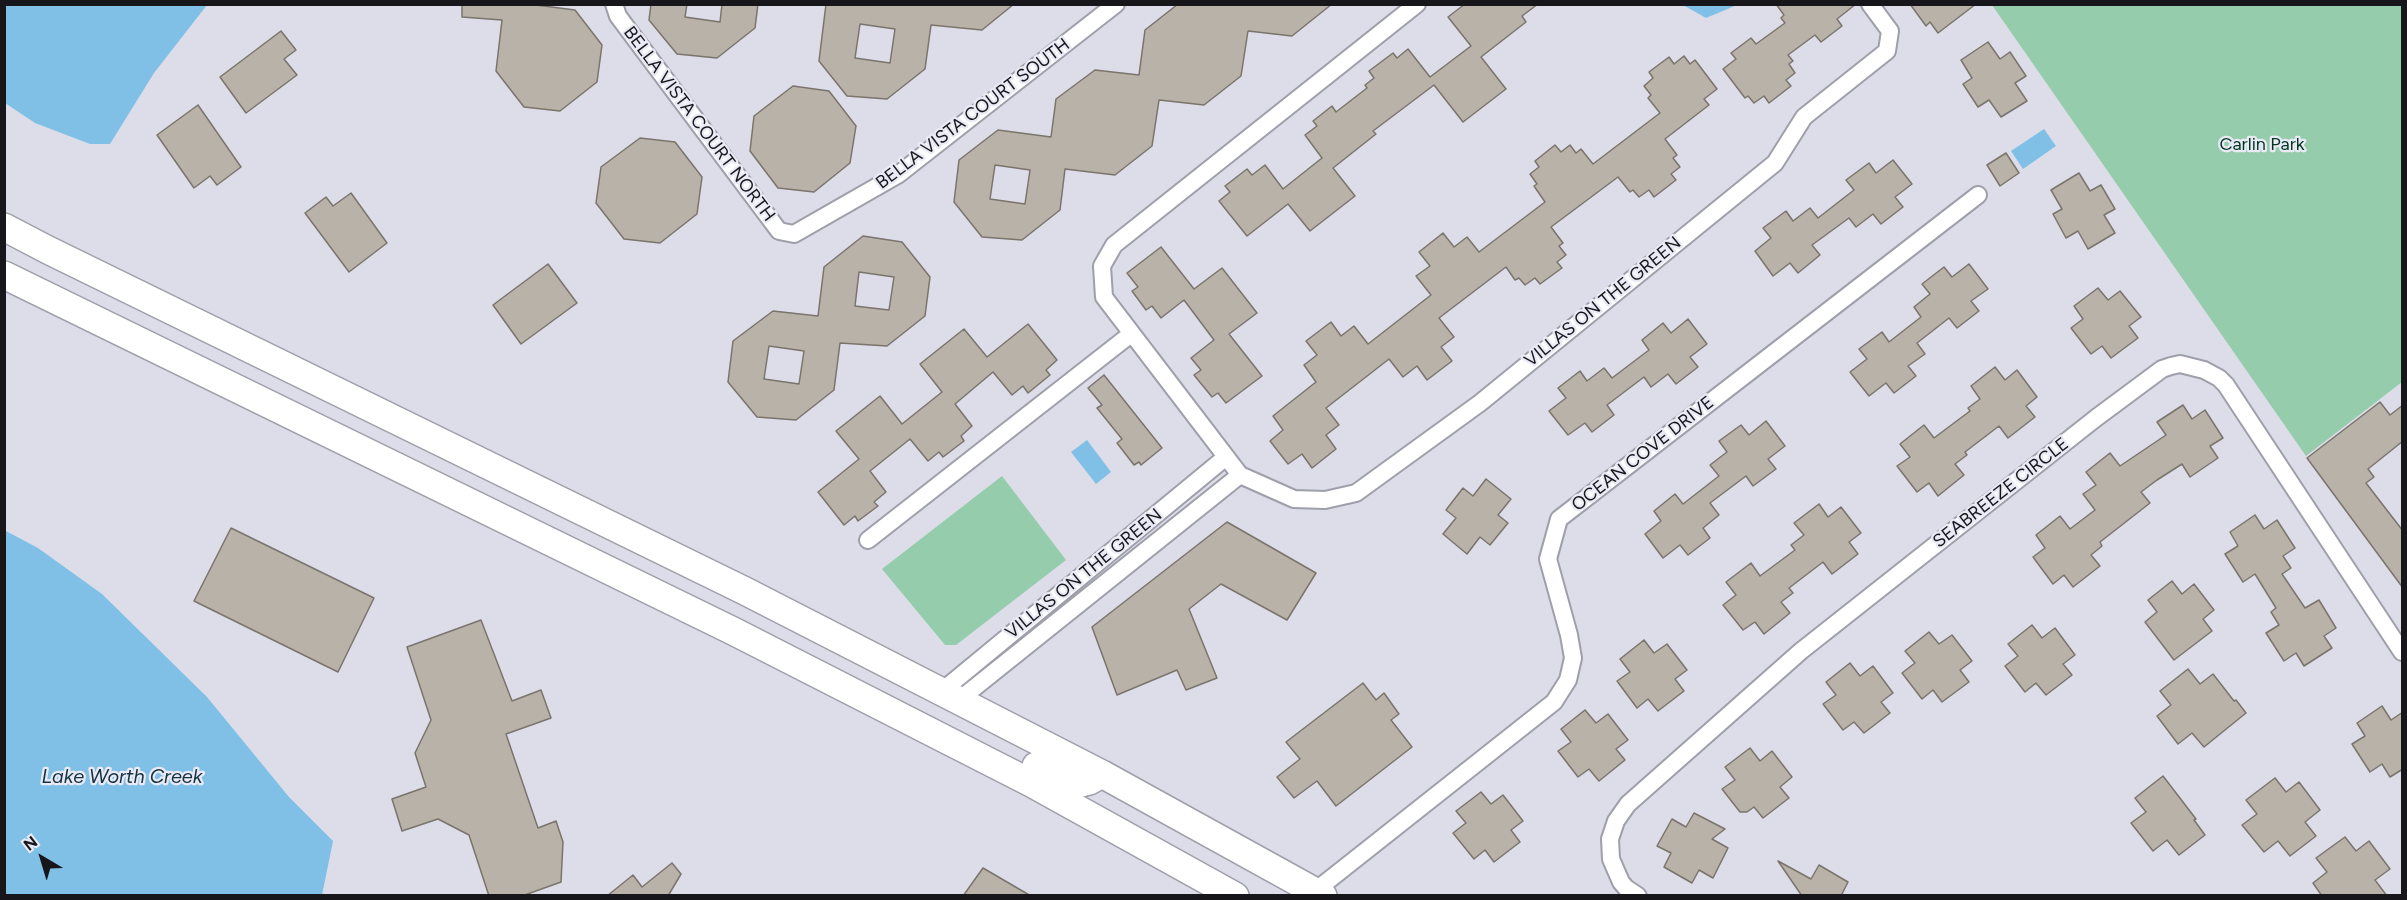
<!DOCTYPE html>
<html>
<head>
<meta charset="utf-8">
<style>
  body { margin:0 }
  #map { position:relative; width:2407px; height:900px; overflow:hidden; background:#dcdde8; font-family:Figtree,sans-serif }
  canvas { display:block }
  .frame { position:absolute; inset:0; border:6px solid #17171b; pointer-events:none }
  .north { position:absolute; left:12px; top:828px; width:60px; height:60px; -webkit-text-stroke:4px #e9eaf5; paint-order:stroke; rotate:322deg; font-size:16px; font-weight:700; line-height:24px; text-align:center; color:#17171b }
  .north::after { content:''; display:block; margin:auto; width:21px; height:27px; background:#17171b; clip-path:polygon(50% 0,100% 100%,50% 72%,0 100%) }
</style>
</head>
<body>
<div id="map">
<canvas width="2407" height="900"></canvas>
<div class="frame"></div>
<div class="north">N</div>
</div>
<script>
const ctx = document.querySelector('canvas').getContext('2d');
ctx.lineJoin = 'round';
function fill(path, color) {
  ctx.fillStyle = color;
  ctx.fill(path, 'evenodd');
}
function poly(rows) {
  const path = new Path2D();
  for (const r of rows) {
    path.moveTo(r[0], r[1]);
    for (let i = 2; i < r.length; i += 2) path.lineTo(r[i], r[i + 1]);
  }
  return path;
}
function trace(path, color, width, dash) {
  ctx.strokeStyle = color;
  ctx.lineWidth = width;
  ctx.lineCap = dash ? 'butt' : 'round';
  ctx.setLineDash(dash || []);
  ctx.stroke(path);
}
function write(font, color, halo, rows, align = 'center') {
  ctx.font = font + ' Figtree,sans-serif';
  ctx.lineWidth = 4.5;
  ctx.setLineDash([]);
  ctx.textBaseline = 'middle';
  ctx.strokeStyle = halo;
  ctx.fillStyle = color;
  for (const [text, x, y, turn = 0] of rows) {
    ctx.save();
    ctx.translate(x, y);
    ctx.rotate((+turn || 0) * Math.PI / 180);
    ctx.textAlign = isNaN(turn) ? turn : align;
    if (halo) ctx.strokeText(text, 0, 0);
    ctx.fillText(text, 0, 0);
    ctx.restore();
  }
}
fill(poly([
  [1992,5,2402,5,2402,382,2306,456],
  [1002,476,1066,560,956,645,945,645,882,569]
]), '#95ccac');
fill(poly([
  [4,5,5,4,207,5,154,73,110,144,90,144,35,123,5,103],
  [1683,5,1683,4,1737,5,1706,18],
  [2044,129,2056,146,2023,169,2011,151],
  [1087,440,1111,472,1096,484,1071,452],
  [4,530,38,548,102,594,207,697,289,797,333,841,322,895,5,895]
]), '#80c0e7');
const building = poly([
  [462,4,528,4,575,10,602,45,597,82,560,111,524,107,496,71,502,20,462,17,462,4],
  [651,4,687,4,685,17,720,22,722,4,758,4,755,28,717,58,677,54,649,20,651,4],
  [826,4,1014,4,982,30,931,25,925,69,887,99,847,96,819,61,826,4],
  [860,24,895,29,890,63,855,58,860,24],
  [1178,4,1332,4,1292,36,1248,31,1241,76,1204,105,1159,100,1152,146,1115,175,1065,169,1060,210,1022,240,982,237,954,202,959,160,998,130,1051,137,1056,99,1095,70,1139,75,1145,30,1178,4],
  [995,165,1030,170,1025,204,990,199,995,165],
  [1465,4,1538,4,1522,16,1526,22,1481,57,1506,89,1463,122,1434,85,1373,131,1376,134,1333,168,1355,196,1310,231,1288,204,1247,236,1219,201,1230,192,1225,186,1247,169,1252,175,1265,165,1283,189,1322,158,1305,135,1317,126,1313,121,1332,106,1336,112,1367,88,1365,85,1374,78,1369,71,1393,53,1397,58,1408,49,1430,77,1471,46,1448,17,1465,4],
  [1776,4,1856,4,1837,19,1842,26,1821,42,1815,35,1788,55,1793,61,1789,64,1795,73,1786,80,1791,86,1769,103,1764,96,1754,103,1748,96,1745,98,1723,69,1736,59,1731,53,1751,38,1756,44,1785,23,1781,18,1784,15,1776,4],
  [1910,4,1976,4,1938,33,1930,22,1926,26,1910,4],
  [281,31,296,50,284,59,297,75,246,113,220,77,281,31],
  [1988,42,2000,59,2010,52,2026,76,2015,83,2027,101,2001,117,1989,100,1978,107,1963,84,1972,78,1961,60,1988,42],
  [1684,56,1690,64,1695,60,1717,89,1704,99,1709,105,1665,139,1677,155,1673,158,1680,167,1671,174,1676,180,1654,197,1649,190,1639,197,1633,190,1630,192,1618,177,1551,227,1563,243,1559,246,1566,255,1557,262,1562,268,1540,284,1535,278,1525,285,1519,278,1515,280,1506,267,1439,318,1454,337,1441,347,1452,361,1427,380,1417,366,1403,377,1389,359,1326,408,1339,425,1326,435,1336,449,1312,468,1302,454,1288,464,1270,441,1283,430,1273,416,1316,382,1304,365,1317,355,1306,341,1331,322,1341,336,1354,326,1368,344,1431,295,1416,276,1430,266,1419,252,1443,233,1454,247,1467,237,1479,252,1545,202,1534,186,1537,184,1530,174,1539,167,1535,161,1555,145,1561,152,1570,145,1576,153,1581,149,1593,164,1660,113,1648,98,1651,95,1644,86,1653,78,1649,72,1669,57,1674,64,1684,56],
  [793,86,829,91,856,126,850,163,814,192,778,188,750,151,754,116,793,86],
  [198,105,241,167,217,185,210,176,194,188,157,135,198,105],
  [640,138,675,142,702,177,697,214,660,243,624,239,596,203,601,167,640,138],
  [2006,153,2019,173,2000,186,1987,165,2006,153],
  [1893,160,1912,184,1895,197,1903,207,1881,224,1873,214,1856,227,1849,218,1812,245,1820,255,1798,273,1790,263,1773,276,1755,251,1771,238,1763,228,1786,211,1793,221,1810,208,1818,218,1854,190,1846,180,1869,163,1876,173,1893,160],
  [2079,173,2090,191,2101,185,2115,209,2104,215,2115,233,2088,249,2078,231,2066,238,2053,214,2062,209,2051,190,2079,173],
  [351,193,387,243,349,272,305,213,326,197,333,206,351,193],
  [863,236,902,242,930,277,925,316,887,346,840,343,834,390,796,420,757,417,728,382,733,341,773,311,818,316,824,267,863,236],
  [859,272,894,277,889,310,855,306,859,272],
  [769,346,804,351,799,384,764,379,769,346],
  [1161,247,1194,289,1222,268,1257,313,1229,334,1262,376,1226,403,1218,393,1212,397,1194,375,1201,370,1191,358,1214,340,1184,300,1161,318,1152,306,1146,310,1132,291,1138,287,1127,273,1161,247],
  [548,264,577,303,521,344,493,305,548,264],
  [1969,264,1988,289,1971,301,1979,311,1957,328,1949,318,1917,343,1925,354,1908,366,1916,376,1894,393,1886,383,1869,396,1850,372,1867,359,1859,349,1882,332,1889,342,1921,317,1914,307,1930,294,1922,284,1944,267,1952,277,1969,264],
  [2098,288,2108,300,2120,291,2141,317,2129,326,2138,338,2111,358,2102,346,2091,354,2071,328,2083,319,2074,306,2098,288],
  [1688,319,1707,344,1690,357,1698,367,1676,384,1668,374,1651,387,1644,377,1607,405,1614,415,1592,432,1585,423,1568,435,1549,411,1566,398,1558,388,1580,371,1587,381,1604,368,1612,378,1649,350,1642,340,1663,323,1671,333,1688,319],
  [1028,324,1057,360,1046,370,1050,375,1028,393,1023,386,1012,395,993,372,955,404,972,426,961,436,964,441,943,457,939,452,928,461,910,439,870,471,886,492,874,502,878,506,858,521,855,516,844,525,818,492,859,459,836,431,880,396,902,424,942,392,920,364,964,329,987,357,1028,324],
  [1995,367,2005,380,2017,370,2037,397,2026,406,2035,417,2008,438,1999,426,1965,452,1967,455,1955,464,1964,475,1938,496,1929,483,1917,492,1897,466,1910,457,1900,444,1924,425,1934,438,1970,411,1968,408,1980,399,1971,386,1995,367],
  [1104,375,1162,448,1141,465,1139,462,1134,465,1117,443,1122,439,1097,408,1102,405,1088,388,1104,375],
  [2380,402,2390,415,2403,405,2403,441,2368,469,2374,477,2366,483,2403,531,2403,588,2307,458,2380,402],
  [2183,405,2192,419,2205,410,2223,438,2210,446,2218,458,2190,477,2182,464,2157,480,2141,492,2150,503,2100,542,2102,546,2091,555,2100,566,2073,587,2064,575,2053,584,2033,557,2045,548,2036,535,2060,516,2070,529,2095,510,2083,494,2096,485,2086,472,2110,453,2120,466,2166,435,2157,422,2183,405],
  [1766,421,1785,446,1768,459,1776,469,1753,486,1746,476,1710,503,1719,515,1703,528,1710,538,1688,555,1680,545,1663,558,1645,534,1661,521,1654,511,1675,494,1683,504,1719,476,1710,465,1727,452,1719,441,1741,425,1749,435,1766,421],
  [1486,479,1511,499,1498,515,1508,523,1490,545,1480,537,1467,554,1443,534,1456,518,1446,510,1463,488,1473,496,1486,479],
  [1819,504,1828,517,1841,507,1861,533,1849,542,1858,554,1832,574,1823,562,1789,588,1793,593,1781,602,1790,613,1764,634,1755,622,1743,630,1723,605,1736,595,1726,582,1751,563,1760,576,1795,550,1791,545,1804,535,1794,523,1819,504],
  [2255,515,2264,529,2277,520,2295,548,2283,556,2291,568,2282,574,2305,608,2319,600,2336,628,2324,636,2332,648,2304,666,2296,653,2284,661,2266,633,2279,625,2271,612,2276,608,2255,574,2243,582,2225,554,2238,546,2230,532,2255,515],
  [1227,522,1316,573,1287,620,1221,584,1189,609,1217,678,1186,690,1177,670,1117,695,1092,627,1227,522],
  [231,528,374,598,338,672,194,601,231,528],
  [2172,581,2182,594,2194,584,2214,610,2203,619,2212,631,2174,660,2145,622,2157,612,2148,600,2172,581],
  [481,620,512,701,541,690,551,718,506,734,538,828,556,821,563,842,561,882,522,896,489,896,469,835,438,819,402,831,392,799,426,787,415,753,431,720,407,647,481,620],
  [2032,625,2042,638,2055,628,2075,655,2063,664,2072,675,2046,695,2036,683,2025,692,2005,666,2018,656,2008,644,2032,625],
  [1929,632,1939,644,1952,635,1972,661,1960,670,1969,682,1942,702,1933,690,1922,699,1902,673,1915,663,1905,651,1929,632],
  [1644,640,1654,653,1667,644,1687,670,1675,679,1684,691,1658,711,1648,699,1637,708,1617,681,1630,672,1620,659,1644,640],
  [1850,663,1860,676,1873,666,1893,693,1881,702,1890,713,1864,733,1854,722,1843,730,1823,704,1836,695,1826,682,1850,663],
  [2188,669,2200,684,2213,674,2234,701,2236,700,2246,713,2204,747,2192,733,2178,744,2157,716,2171,705,2160,691,2188,669],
  [1363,683,1376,700,1384,693,1399,714,1391,720,1412,747,1336,806,1317,781,1294,798,1277,777,1300,759,1286,742,1363,683],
  [2382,706,2391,720,2403,712,2403,769,2390,777,2382,764,2370,772,2352,744,2365,736,2357,723,2382,706],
  [1585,710,1596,723,1608,714,1628,740,1616,749,1625,760,1599,781,1589,769,1578,777,1558,751,1571,742,1561,729,1585,710],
  [1750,748,1760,761,1772,751,1792,777,1780,787,1789,798,1763,818,1754,807,1747,812,1740,812,1722,789,1735,780,1725,767,1750,748],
  [2163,776,2196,819,2194,820,2205,835,2179,855,2167,840,2153,851,2131,823,2146,812,2135,798,2163,776],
  [2275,778,2286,792,2299,782,2320,810,2305,822,2316,836,2290,856,2278,841,2264,852,2242,825,2257,814,2246,800,2275,778],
  [1481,792,1491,804,1503,795,1523,821,1511,830,1520,842,1494,862,1485,850,1474,859,1453,833,1466,823,1456,811,1481,792],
  [1694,813,1725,829,1712,839,1728,848,1713,878,1699,870,1692,883,1664,867,1671,853,1657,846,1672,819,1686,827,1694,813],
  [2345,837,2356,851,2369,841,2390,869,2375,880,2387,896,2322,896,2313,883,2327,872,2316,858,2345,837],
  [1778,861,1811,879,1819,865,1848,882,1841,896,1802,896,1778,861],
  [672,863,681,874,668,896,607,896,633,875,642,887,672,863],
  [983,868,1031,896,963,896,983,868]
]);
fill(building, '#b9b2a9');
trace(building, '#7a746c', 1.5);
const street = poly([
  [614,4,618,16,779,231,794,234,899,174,1116,4],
  [1417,4,1114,245,1102,266,1104,297,1240,475,1294,499,1325,500,1356,493,1480,403,1775,163,1804,117,1887,51,1890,31,1870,4],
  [868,540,1131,334],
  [942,691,1226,457],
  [959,700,1240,475],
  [1315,891,1554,702,1568,680,1573,658,1569,635,1548,559,1559,519,1978,195],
  [1638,896,1626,888,1621,882,1611,859,1610,839,1616,821,1628,804,1801,651,2096,418,2162,369,2171,366,2180,364,2204,370,2219,378,2226,385,2402,652]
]);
const primary = poly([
  [4,227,48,250,745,591,1102,774,1323,896],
  [4,275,733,631,1031,783,1235,896],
  [1036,766,1074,785,1089,781,1102,774]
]);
trace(street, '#9e9faa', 20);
trace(primary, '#9e9faa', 30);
trace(street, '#fff', 16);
trace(primary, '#fff', 27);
write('18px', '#17171b', '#e9eaf5', [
  ["BELLA VISTA COURT SOUTH",973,114,-37],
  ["BELLA VISTA COURT NORTH",699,124,53],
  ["VILLAS ON THE GREEN",1603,302,-39],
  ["OCEAN COVE DRIVE",1643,454,-38],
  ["SEABREEZE CIRCLE",2001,493,-38],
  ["VILLAS ON THE GREEN",1084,574,-39]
]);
write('18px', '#00361e', '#e9eaf5', [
  ["Carlin Park",2262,145]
]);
write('italic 20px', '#143242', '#e9eaf5', [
  ["Lake Worth Creek",122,777]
]);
</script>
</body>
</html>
